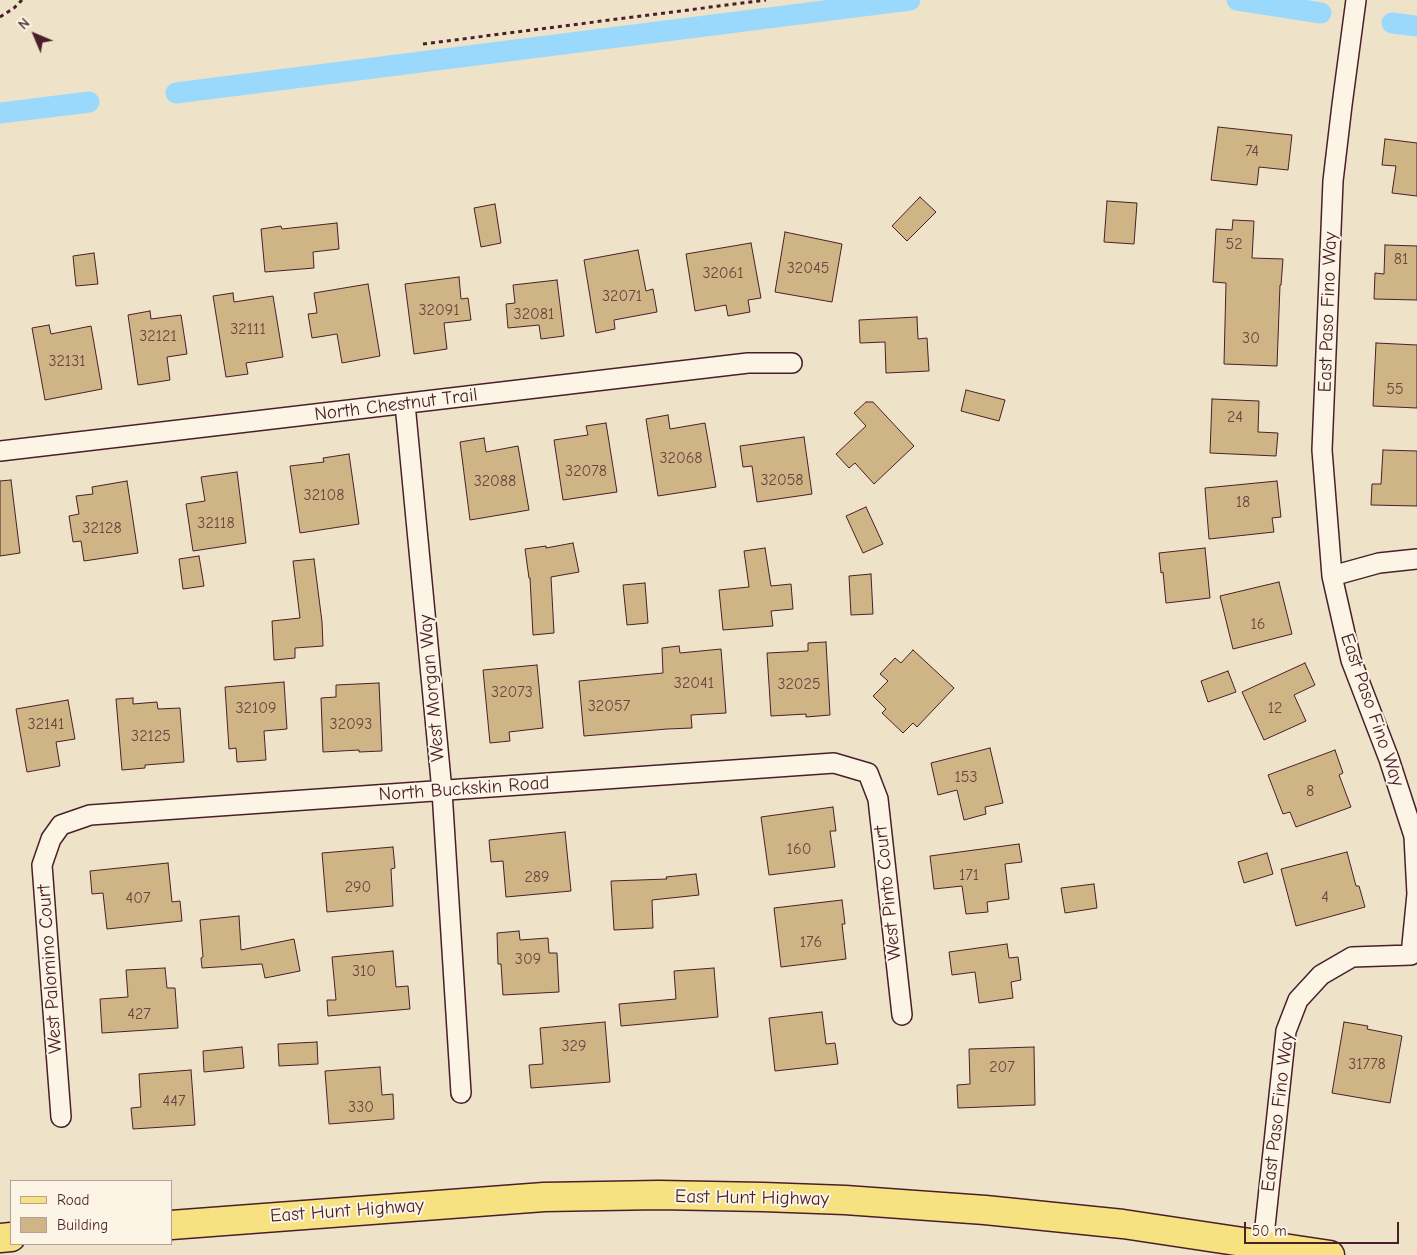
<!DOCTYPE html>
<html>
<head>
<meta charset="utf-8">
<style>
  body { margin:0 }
  #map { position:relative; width:1417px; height:1255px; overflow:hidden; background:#eee2c8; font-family:"Comic Neue",sans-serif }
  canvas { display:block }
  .legend { position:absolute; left:10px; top:1180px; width:162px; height:65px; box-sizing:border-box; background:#fcf5e5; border:1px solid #b59f9b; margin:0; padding:6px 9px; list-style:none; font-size:15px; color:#4a1f2b }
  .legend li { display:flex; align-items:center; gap:10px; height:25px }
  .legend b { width:25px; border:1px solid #b59f9b }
  .north { position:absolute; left:10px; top:10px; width:50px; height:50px; -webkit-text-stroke:4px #fcf5e5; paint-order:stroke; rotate:315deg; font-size:14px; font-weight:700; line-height:20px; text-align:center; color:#4a1f2b }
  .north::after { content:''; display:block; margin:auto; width:18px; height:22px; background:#4a1f2b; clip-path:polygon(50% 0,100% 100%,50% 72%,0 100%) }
  .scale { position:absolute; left:1244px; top:1222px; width:155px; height:22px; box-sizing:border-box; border:2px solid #4a1f2b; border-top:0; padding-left:6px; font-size:15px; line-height:18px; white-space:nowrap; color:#4a1f2b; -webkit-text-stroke:4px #fcf5e5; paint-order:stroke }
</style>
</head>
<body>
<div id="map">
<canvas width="1417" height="1255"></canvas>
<ul class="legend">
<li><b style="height:6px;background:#f7e281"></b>Road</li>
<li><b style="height:14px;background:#cfb485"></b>Building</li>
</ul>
<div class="north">N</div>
<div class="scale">50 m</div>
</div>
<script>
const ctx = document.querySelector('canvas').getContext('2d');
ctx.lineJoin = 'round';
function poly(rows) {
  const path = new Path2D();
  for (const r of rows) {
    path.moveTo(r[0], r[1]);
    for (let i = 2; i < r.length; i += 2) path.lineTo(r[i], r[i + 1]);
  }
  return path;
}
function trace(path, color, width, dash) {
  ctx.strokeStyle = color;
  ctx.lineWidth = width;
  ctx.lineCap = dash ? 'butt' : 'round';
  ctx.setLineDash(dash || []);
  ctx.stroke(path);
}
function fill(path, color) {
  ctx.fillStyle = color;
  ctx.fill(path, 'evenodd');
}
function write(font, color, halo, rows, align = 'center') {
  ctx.font = font + ' "Comic Neue",sans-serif';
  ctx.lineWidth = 4;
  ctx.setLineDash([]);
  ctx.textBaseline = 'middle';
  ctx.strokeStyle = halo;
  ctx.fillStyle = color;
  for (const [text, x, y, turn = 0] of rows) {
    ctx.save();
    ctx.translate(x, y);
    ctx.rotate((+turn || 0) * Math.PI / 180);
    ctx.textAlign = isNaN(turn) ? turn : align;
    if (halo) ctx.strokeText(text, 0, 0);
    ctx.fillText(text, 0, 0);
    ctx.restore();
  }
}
trace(poly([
  [1237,0,1321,13],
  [1392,23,1417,26],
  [176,93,910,0],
  [0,113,89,102]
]), '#9bd9fc', 21);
const building = poly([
  [1218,127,1292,135,1288,170,1259,167,1257,185,1211,180,1218,127],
  [1385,139,1417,143,1417,196,1392,193,1396,166,1382,165,1385,139],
  [920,197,936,212,907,241,892,226,920,197],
  [1107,201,1137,203,1134,244,1104,242,1107,201],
  [495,204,501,243,481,247,474,208,495,204],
  [1233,220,1254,221,1252,258,1283,259,1281,285,1280,285,1277,366,1224,364,1226,283,1213,282,1216,229,1232,230,1233,220],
  [337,223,339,249,313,252,314,268,265,272,261,229,281,226,282,229,337,223],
  [785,232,842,244,832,302,775,292,785,232],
  [751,243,761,298,748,300,750,312,728,316,726,305,695,311,686,254,751,243],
  [1385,245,1417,246,1417,300,1374,299,1375,273,1384,274,1385,245],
  [638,250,646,291,653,289,657,312,614,320,615,329,596,333,584,260,638,250],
  [94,253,98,284,76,286,73,256,94,253],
  [459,277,461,299,468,298,471,320,444,323,447,349,414,354,405,284,459,277],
  [557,280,564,336,541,339,539,325,508,328,506,304,515,303,513,285,557,280],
  [368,284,380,356,342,363,337,334,312,338,308,314,317,313,314,293,368,284],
  [233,293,234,302,273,296,283,357,246,363,248,374,226,377,213,296,233,293],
  [150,311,151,319,181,315,187,354,167,357,170,380,138,385,128,315,150,311],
  [917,317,918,339,927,338,929,371,886,373,885,342,860,343,859,320,917,317],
  [49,325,51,334,91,326,102,389,45,400,32,328,49,325],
  [1376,343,1417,345,1417,408,1373,406,1376,343],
  [966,390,1005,400,999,421,961,411,966,390],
  [1212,399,1259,401,1258,432,1278,433,1276,456,1210,453,1212,399],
  [866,402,873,402,914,446,874,484,855,463,849,468,836,454,866,426,854,413,866,402],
  [668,415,670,429,705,423,716,487,658,496,646,419,668,415],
  [606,423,617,492,563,500,554,440,588,435,586,426,606,423],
  [804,437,812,494,757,502,752,466,743,467,740,446,804,437],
  [484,438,486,452,518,446,529,510,470,520,460,442,484,438],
  [1383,450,1417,451,1417,506,1371,505,1372,484,1381,484,1383,450],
  [349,454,359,524,300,533,290,466,324,462,323,458,349,454],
  [237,472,246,543,193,551,186,504,205,501,201,477,237,472],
  [11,480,20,553,0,556,0,481,11,480],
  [127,481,138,553,84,561,81,541,73,542,69,516,79,514,76,496,93,494,92,487,127,481],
  [1277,481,1281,517,1272,518,1274,532,1209,539,1205,488,1277,481],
  [866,507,883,544,863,553,846,516,866,507],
  [573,543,579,572,551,577,554,633,533,635,530,578,529,578,525,549,546,546,546,548,573,543],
  [765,548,771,586,791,584,793,609,771,611,773,626,723,630,719,590,749,587,744,551,765,548],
  [1205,548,1210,598,1166,603,1163,572,1161,573,1159,553,1205,548],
  [199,556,204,586,183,589,179,559,199,556],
  [314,559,322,622,323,646,295,648,295,658,274,660,272,621,300,618,293,561,314,559],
  [871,574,873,614,851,615,849,576,871,574],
  [1279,582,1292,634,1233,649,1220,596,1279,582],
  [645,583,648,623,627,625,623,585,645,583],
  [826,642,830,715,806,717,806,714,771,716,767,653,808,651,808,643,826,642],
  [679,646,680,653,721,649,726,713,691,715,692,728,667,729,584,736,579,681,663,673,662,648,679,646],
  [913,650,954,688,917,727,913,723,903,733,882,713,886,709,873,696,888,681,880,674,895,658,901,663,913,650],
  [1305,663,1315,685,1294,695,1306,721,1264,740,1242,692,1305,663],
  [537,665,543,728,509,732,510,741,490,743,483,670,537,665],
  [1228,671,1236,692,1208,702,1201,681,1228,671],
  [284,682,287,729,264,731,266,760,237,762,236,748,229,749,225,687,284,682],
  [379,683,382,751,359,752,359,750,323,752,321,698,336,697,336,685,379,683],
  [133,698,133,704,157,702,158,709,180,708,184,762,145,765,145,768,122,770,116,699,133,698],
  [68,700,75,739,56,742,60,766,27,772,16,709,68,700],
  [990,748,1003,803,985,807,986,814,964,820,957,790,938,795,931,763,990,748],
  [1335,750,1343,773,1339,775,1351,807,1296,827,1290,812,1283,814,1268,775,1335,750],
  [833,807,836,831,830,831,835,867,769,875,761,817,833,807],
  [565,832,571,891,506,897,503,861,491,862,489,840,565,832],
  [1019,844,1022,862,1005,864,1009,899,987,902,988,912,966,914,962,886,934,889,930,856,1019,844],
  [393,847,395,868,391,869,393,906,327,912,322,853,393,847],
  [1347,852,1356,886,1359,886,1365,907,1296,926,1281,869,1347,852],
  [1267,853,1273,874,1244,883,1238,862,1267,853],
  [168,863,172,902,180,901,182,921,107,929,103,893,92,894,90,871,168,863],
  [696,874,699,895,652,900,653,928,614,930,611,881,667,879,666,877,696,874],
  [1094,884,1097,908,1065,913,1061,888,1094,884],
  [842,900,845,924,842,924,846,959,781,967,774,908,842,900],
  [239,916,241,950,294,939,300,971,265,978,262,964,202,968,201,958,203,957,200,920,239,916],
  [519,931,520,940,548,938,549,953,557,953,559,992,503,995,501,964,498,964,497,933,519,931],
  [1007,944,1009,958,1018,957,1021,980,1011,982,1013,998,979,1003,975,972,952,975,949,952,1007,944],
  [393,951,396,987,408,986,410,1009,328,1016,327,1000,336,1000,332,957,393,951],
  [165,968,167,988,175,988,178,1028,102,1033,100,999,128,997,126,970,165,968],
  [714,968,718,1017,621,1026,619,1004,676,999,674,971,714,968],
  [822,1012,826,1044,835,1043,838,1064,775,1071,769,1018,822,1012],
  [605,1022,610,1082,531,1088,529,1065,543,1064,540,1028,605,1022],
  [1344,1022,1368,1026,1367,1029,1402,1036,1390,1103,1332,1093,1344,1022],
  [317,1042,318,1064,279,1066,278,1044,317,1042],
  [242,1047,244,1068,204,1072,203,1051,242,1047],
  [1034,1047,1035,1105,958,1108,957,1085,970,1084,969,1049,1034,1047],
  [380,1067,382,1095,393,1094,394,1119,329,1124,325,1071,380,1067],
  [191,1070,195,1125,133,1129,131,1108,141,1107,139,1074,191,1070]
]);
fill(building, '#cfb485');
trace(building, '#4a1f2b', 1);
const minor = poly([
  [405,404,442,791,461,1093],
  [0,451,748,363,792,363],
  [1332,576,1379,563,1417,559],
  [61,1117,42,865,51,839,61,825,90,815,834,763,868,773,878,799,902,1015],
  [1263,1245,1286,1031,1298,1000,1321,975,1352,957,1411,955,1417,894,1414,836,1389,759,1351,660,1332,576,1322,450,1333,181,1342,105,1356,0]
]);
const primary = poly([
  [171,1225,544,1197,659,1195,763,1197,845,1200,985,1210,1123,1224,1330,1255],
  [0,1238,11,1237]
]);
trace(minor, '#4a1f2b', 22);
trace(primary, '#4a1f2b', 31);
trace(poly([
  [0,17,14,8,22,0],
  [423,44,766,0]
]), '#4a1f2b', 3, [4, 4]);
trace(minor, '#fcf5e5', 19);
trace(primary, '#f7e281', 28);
write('16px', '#6b4442', null, [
  ["74",1252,151],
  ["52",1234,244],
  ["81",1401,259],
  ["32045",808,268],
  ["32061",723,273],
  ["32071",622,296],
  ["32091",439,310],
  ["32081",534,314],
  ["32111",248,329],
  ["32121",158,336],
  ["30",1251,338],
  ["32131",67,361],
  ["55",1395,389],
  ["24",1235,417],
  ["32068",681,458],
  ["32078",586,471],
  ["32058",782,480],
  ["32088",495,481],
  ["32108",324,495],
  ["18",1243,502],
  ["32118",216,523],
  ["32128",102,528],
  ["16",1258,624],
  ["32041",694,683],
  ["32025",799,684],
  ["32073",512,692],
  ["32057",609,706],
  ["32109",256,708],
  ["12",1275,708],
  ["32141",46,724],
  ["32093",351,724],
  ["32125",151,736],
  ["153",966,777],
  ["8",1310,791],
  ["160",799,849],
  ["171",969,875],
  ["289",537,877],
  ["290",358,887],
  ["4",1325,897],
  ["407",138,898],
  ["176",811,942],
  ["309",528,959],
  ["310",364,971],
  ["427",139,1014],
  ["329",574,1046],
  ["31778",1367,1064],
  ["207",1002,1067],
  ["447",174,1101],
  ["330",361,1107]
]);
write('19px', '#4a1f2b', '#fcf5e5', [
  ["East Paso Fino Way",1328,312,-88],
  ["North Chestnut Trail",396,405,-7],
  ["West Morgan Way",432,688,-95],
  ["East Paso Fino Way",1372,710,71],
  ["North Buckskin Road",464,789,-4],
  ["West Pinto Court",888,893,-96],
  ["West Palomino Court",50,969,-94],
  ["East Paso Fino Way",1278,1112,-83],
  ["East Hunt Highway",752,1198,1],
  ["East Hunt Highway",347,1211,-4]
]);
</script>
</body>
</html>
